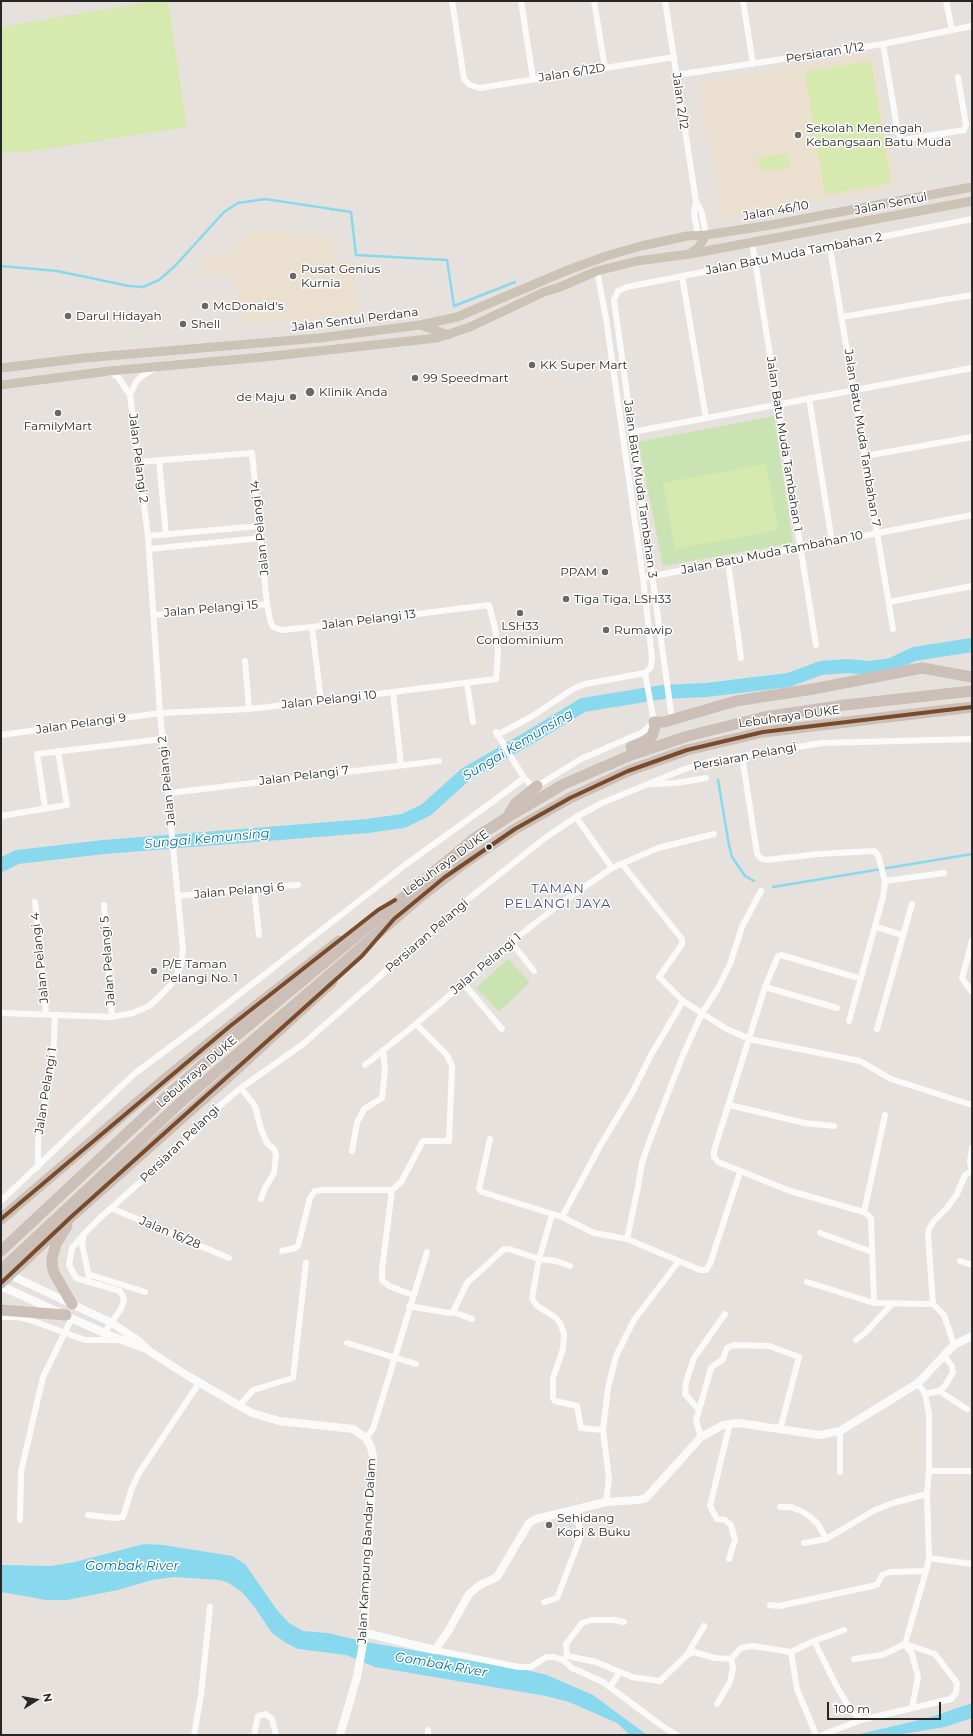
<!DOCTYPE html>
<html>
<head>
<meta charset="utf-8">
<style>
  body { margin:0 }
  #map { position:relative; width:973px; height:1736px; overflow:hidden; background:#e6e1dc; font-family:Montserrat,sans-serif }
  canvas { display:block }
  .frame { position:absolute; inset:0; border:2px solid #272727; pointer-events:none }
  .north { position:absolute; left:16px; top:1680px; width:40px; height:40px; -webkit-text-stroke:3px #fff; paint-order:stroke; rotate:79deg; font-size:11px; font-weight:700; line-height:16px; text-align:center; color:#272727 }
  .north::after { content:''; display:block; margin:auto; width:14px; height:18px; background:#272727; clip-path:polygon(50% 0,100% 100%,50% 72%,0 100%) }
  .scale { position:absolute; left:827px; top:1702px; width:114px; height:18px; box-sizing:border-box; border:2px solid #272727; border-top:0; padding-left:5px; font-size:12px; line-height:14px; white-space:nowrap; color:#272727; -webkit-text-stroke:3px #fff; paint-order:stroke }
</style>
</head>
<body>
<div id="map">
<canvas width="973" height="1736"></canvas>
<div class="frame"></div>
<div class="north">N</div>
<div class="scale">100 m</div>
</div>
<script>
const ctx = document.querySelector('canvas').getContext('2d');
ctx.lineJoin = 'round';
function fill(path, color) {
  ctx.fillStyle = color;
  ctx.fill(path, 'evenodd');
}
function poly(rows) {
  const path = new Path2D();
  for (const r of rows) {
    path.moveTo(r[0], r[1]);
    for (let i = 2; i < r.length; i += 2) path.lineTo(r[i], r[i + 1]);
  }
  return path;
}
function trace(path, color, width, dash) {
  ctx.strokeStyle = color;
  ctx.lineWidth = width;
  ctx.lineCap = dash ? 'butt' : 'round';
  ctx.setLineDash(dash || []);
  ctx.stroke(path);
}
function write(font, color, halo, rows, align = 'center') {
  ctx.font = font + ' Montserrat,sans-serif';
  ctx.lineWidth = 3;
  ctx.setLineDash([]);
  ctx.textBaseline = 'middle';
  ctx.strokeStyle = halo;
  ctx.fillStyle = color;
  for (const [text, x, y, turn = 0] of rows) {
    ctx.save();
    ctx.translate(x, y);
    ctx.rotate((+turn || 0) * Math.PI / 180);
    ctx.textAlign = isNaN(turn) ? turn : align;
    if (halo) ctx.strokeText(text, 0, 0);
    ctx.fillText(text, 0, 0);
    ctx.restore();
  }
}
fill(poly([
  [873,53,896,188,722,218,699,83],
  [249,229,333,237,334,261,352,261,361,314,246,324,231,274,199,278,201,259,230,255]
]), '#ebe0cf');
fill(poly([
  [774,416,793,543,663,566,638,442],
  [508,959,530,982,499,1012,476,988]
]), '#c9e4b2');
fill(poly([
  [154,1,168,1,187,127,26,152,1,153,1,27],
  [871,61,891,183,825,195,805,72],
  [788,153,790,167,761,172,758,158],
  [766,464,778,530,675,549,663,483]
]), '#d6e9af');
fill(poly([
  [144,1544,163,1545,232,1556,245,1564,277,1610,289,1623,303,1631,328,1633,366,1642,485,1663,513,1667,547,1675,593,1695,647,1735,630,1735,617,1723,569,1702,546,1696,375,1667,346,1655,298,1649,286,1643,272,1633,253,1605,242,1592,227,1582,219,1580,174,1577,152,1580,118,1590,67,1600,46,1600,1,1592,1,1565,51,1566,75,1562],
  [972,1703,972,1718,945,1727,897,1735,855,1735,928,1718]
]), '#89d9ee');
trace(poly([
  [1,266,57,271,129,286,143,287,159,280,175,266,224,212,238,203,265,199,351,212,356,255,447,260,454,306,515,282],
  [718,780,729,845,732,857,745,876,754,881],
  [773,887,972,854]
]), '#89d9ee', 2.5);
trace(poly([
  [1,865,17,857,104,847,367,826,403,821,426,810,466,774,527,739,583,705,663,692,706,690,788,680,821,668,846,666,870,668,891,665,914,654,972,645]
]), '#89d9ee', 14);
trace(poly([
  [452,1,464,79,470,85,480,88,674,57],
  [521,1,533,79],
  [594,1,605,68],
  [665,1,696,201,694,214,698,235],
  [743,1,753,64],
  [946,1,952,30],
  [883,44,898,133,902,140,964,130,966,125,958,77],
  [676,75,883,44,972,26],
  [696,201,702,213,706,235],
  [752,242,816,645],
  [830,248,893,629],
  [682,276,706,418],
  [842,317,972,295],
  [109,372,118,377,130,395],
  [809,398,832,542],
  [632,432,972,368],
  [865,456,972,437],
  [159,460,166,535],
  [148,536,259,526],
  [149,549,261,538],
  [728,562,741,658],
  [643,578,972,515],
  [889,602,972,586],
  [154,615,267,604],
  [312,627,321,701],
  [245,661,249,709],
  [467,684,473,722],
  [393,693,401,765],
  [671,712,614,300,618,291,627,287,972,219],
  [496,732,524,778,530,784,537,786,581,759,643,732,654,722,645,673,651,667,652,658,643,578,606,318,597,271],
  [1,735,160,713,249,709,321,701,496,679,498,653,495,628,489,605,312,627,281,630,273,627,270,620,267,604,252,453,138,462],
  [497,735,531,717,573,689,585,684,645,673],
  [742,756,757,853,760,858,766,860,819,854,874,851,878,855,885,881,883,897,849,1021],
  [651,784,676,783,706,778],
  [169,793,439,761],
  [45,808,37,754,163,739],
  [1,816,67,805,58,751],
  [576,817,612,868],
  [622,864,682,939,682,944,678,950,659,977,683,1001,725,1028,749,1039,860,1061,891,1079,972,1105],
  [885,881,944,873],
  [254,888,259,935],
  [179,896,254,888,298,885],
  [35,902,46,1014],
  [104,905,112,1017],
  [876,927,903,935],
  [972,941,962,978,972,992],
  [511,942,534,971],
  [855,977,781,955,778,956,765,987,714,1151,714,1157,718,1162,790,1191,864,1212,871,1218,874,1303],
  [463,983,502,1029],
  [765,987,837,1008],
  [1,1013,112,1017,133,1013,149,1006,161,995,175,980,181,964,183,950,160,713,148,536,130,395,136,382,142,376,154,369],
  [877,1029,912,904],
  [365,1065,416,1024,511,942,561,903,612,868,658,848,714,834],
  [241,1088,255,1106,261,1129,267,1143,274,1149,276,1154,274,1173,265,1188,261,1199],
  [729,1105,805,1123,834,1126],
  [490,1139,479,1189,482,1192,562,1217,594,1233,627,1239,679,1261,634,1320,616,1356,608,1388,603,1430,609,1479,606,1502],
  [352,1151,357,1123,364,1109,382,1098,385,1070,383,1050],
  [38,1167,38,1140,53,1061,55,1015],
  [392,1190,382,1270,382,1280,389,1286,413,1295],
  [1,1201,134,1074,201,1024,405,865,495,800,524,778],
  [111,1208,229,1258],
  [864,1212,885,1115],
  [552,1215,539,1259,532,1298,536,1305,556,1318,560,1323,564,1334,563,1349,553,1378,553,1398,555,1401,577,1406,581,1428,603,1430],
  [562,1217,600,1146,632,1093,651,1055,683,1001],
  [820,1233,872,1252],
  [84,1234,82,1244,89,1277],
  [627,1239,638,1187,642,1163,651,1137,683,1055,702,1013,717,990,730,964,742,927,761,891],
  [282,1251,295,1248,298,1246,310,1198,315,1191,322,1190,392,1190,401,1182,423,1141,449,1141,452,1066,447,1055,416,1024],
  [679,1261,700,1270,706,1270,710,1264,740,1172],
  [960,1261,972,1265],
  [88,1274,145,1292],
  [807,1282,874,1303,933,1304,944,1315,954,1345],
  [933,1304,928,1235,929,1229,933,1222,947,1208,957,1194,965,1175,972,1171,970,1162,972,1148],
  [409,1306,449,1313,453,1312,467,1283,504,1249,509,1249,539,1259,556,1261,570,1266],
  [453,1312,472,1319],
  [1,1317,18,1317,30,1320,85,1340,118,1340],
  [104,1333,121,1309,124,1299,120,1291,76,1278,69,1265,72,1248,84,1234,101,1217,192,1136,212,1112,241,1088,303,1044,461,905,545,838,576,817,602,803,682,770,712,761,822,743,972,739],
  [856,1340,865,1333,892,1304],
  [347,1343,416,1364],
  [939,1391,945,1386,953,1372,952,1366,944,1356],
  [925,1394,939,1391,967,1409],
  [239,1406,253,1390,293,1378,306,1263],
  [699,1410,685,1394,686,1382,694,1358,725,1314],
  [701,1437,696,1421,711,1368,723,1359,727,1348,734,1345,769,1346,799,1357,780,1430],
  [366,1438,373,1429,427,1252],
  [929,1471,972,1471],
  [840,1472,840,1431],
  [780,1507,791,1507,801,1511,809,1516,818,1524,826,1539],
  [88,1515,115,1518,123,1517,132,1488,139,1473,199,1383],
  [20,1520,21,1472,43,1377,72,1318],
  [804,1543,826,1539,875,1510,896,1502,927,1494],
  [929,1558,972,1564],
  [729,1559,735,1540,731,1525,725,1520,717,1519,710,1506,730,1423],
  [544,1602,557,1598,580,1538,577,1509],
  [770,1605,779,1606,877,1585,882,1575,890,1572,926,1571],
  [814,1641,837,1687,849,1707,861,1720],
  [905,1644,912,1654,918,1677,912,1708],
  [435,1650,519,1667,531,1667,546,1657,554,1657,563,1660,572,1668,603,1682,662,1726,677,1735],
  [791,1652,797,1689,816,1735],
  [687,1655,704,1626],
  [567,1656,566,1644,582,1623,591,1620,614,1620,624,1622],
  [854,1659,882,1655,905,1644,926,1571,929,1558,927,1494,929,1471,929,1414,925,1394,918,1383],
  [563,1660,567,1656,577,1658,596,1662,632,1677,660,1681,687,1655,694,1652,715,1658,731,1659,741,1648,753,1646,791,1652,814,1641,844,1630],
  [610,1687,620,1672],
  [717,1704,730,1682,733,1668,731,1659],
  [194,1735,201,1695,210,1607],
  [254,1735,258,1716,266,1714,272,1719,276,1735],
  [428,1735,428,1730],
  [822,1735,861,1720,951,1699,956,1693,957,1683,935,1654,905,1644]
]), '#fbfafa', 6);
trace(poly([
  [6,1273,112,1323,139,1341,149,1351,188,1376,252,1413,279,1421,353,1429,366,1438,371,1447,373,1456,364,1638,357,1677,340,1735],
  [1,1286,104,1333,143,1348],
  [365,1633,435,1650,449,1630,469,1594,480,1585,497,1577,529,1523,536,1519,606,1502,638,1500,646,1498,701,1437,723,1425,738,1423,820,1435,840,1431,918,1383,954,1345,972,1336]
]), '#fbfafa', 8);
trace(poly([
  [691,253,698,248,706,235],
  [421,325,448,335],
  [1,368,84,358,319,338,420,325,457,317,568,270,606,256,641,246,687,236,706,235,771,225,972,187],
  [1,385,109,371,264,357,437,338,470,327,544,292,560,287,597,271,637,261,690,254,972,201]
]), '#cac3b6', 9);
trace(poly([
  [631,747,642,743,652,736,655,727,654,722,664,722,736,701,813,689,922,668,972,677],
  [508,816,515,804,537,786],
  [1,1219,164,1080,229,1027,339,941],
  [67,1226,56,1244,52,1258,52,1265,54,1273,72,1304],
  [1,1251,170,1093,243,1030,475,838,508,817,564,784,631,755,688,736,764,717,845,705,972,691],
  [1,1270,180,1103,419,898,463,864,515,829,570,798,628,771,687,750,763,732,972,707],
  [1,1283,71,1217,226,1079,332,982],
  [1,1310,66,1315]
]), '#cbbfb7', 11);
trace(poly([
  [1,1219,229,1027,378,910,395,900],
  [1,1283,71,1217,362,956,394,919,445,877,515,829,570,798,628,771,687,750,763,732,972,707]
]), '#7a4b2a', 4);
for (const [x, y, r, color] of [
  [798,135,4,"#6a6866"],
  [293,276,4,"#6a6866"],
  [205,306,4,"#6a6866"],
  [68,316,4,"#6a6866"],
  [183,324,4,"#6a6866"],
  [532,365,4,"#6a6866"],
  [415,378,4,"#6a6866"],
  [310,392,5,"#6a6866"],
  [293,397,4,"#6a6866"],
  [58,413,4,"#6a6866"],
  [605,572,4,"#6a6866"],
  [566,599,4,"#6a6866"],
  [520,613,4,"#6a6866"],
  [606,630,4,"#6a6866"],
  [489,847,3.5,"#272727"],
  [154,971,4,"#6a6866"],
  [549,1525,4,"#6a6866"]
]) {
  const dot = new Path2D();
  dot.arc(x, y, r, 0, 2 * Math.PI);
  ctx.fillStyle = color;
  ctx.fill(dot);
  trace(dot, '#fff', 1.5);
}
write('12px', '#272727', '#fff', [
  ["Persiaran 1/12",825,53,-9],
  ["Jalan 6/12D",572,73,-9],
  ["Jalan 2/12",680,101,82],
  ["Jalan Sentul",891,204,-11],
  ["Jalan 46/10",776,211,-10],
  ["Jalan Batu Muda Tambahan 2",794,254,-11],
  ["Jalan Sentul Perdana",355,320,-7],
  ["Jalan Batu Muda Tambahan 7",862,438,81],
  ["Jalan Batu Muda Tambahan 1",784,444,81],
  ["Jalan Pelangi 2",138,458,83],
  ["Jalan Batu Muda Tambahan 3",640,489,82],
  ["Jalan Pelangi 14",260,528,-96],
  ["Jalan Batu Muda Tambahan 10",772,553,-11],
  ["Jalan Pelangi 15",211,609,-5],
  ["Jalan Pelangi 13",369,620,-7],
  ["Jalan Pelangi 10",329,700,-6],
  ["Lebuhraya DUKE",789,717,-8],
  ["Jalan Pelangi 9",81,724,-8],
  ["Persiaran Pelangi",745,757,-11],
  ["Jalan Pelangi 7",304,776,-7],
  ["Jalan Pelangi 2",167,781,-96],
  ["Lebuhraya DUKE",446,863,-36],
  ["Jalan Pelangi 6",239,891,-5],
  ["Persiaran Pelangi",427,936,-41],
  ["Jalan Pelangi 4",40,958,-96],
  ["Jalan Pelangi 5",108,961,-94],
  ["Jalan Pelangi 1",486,964,-40],
  ["Lebuhraya DUKE",197,1072,-41],
  ["Jalan Pelangi 1",46,1091,-81],
  ["Persiaran Pelangi",180,1144,-44],
  ["Jalan 16/28",170,1233,23],
  ["Jalan Kampung Bandar Dalam",367,1551,-87]
]);
write('12px', '#272727', '#fff', [
  ["Sekolah Menengah",806,128],
  ["Kebangsaan Batu Muda",806,142],
  ["Pusat Genius",301,269],
  ["Kurnia",301,283],
  ["McDonald's",213,306],
  ["Darul Hidayah",76,316],
  ["Shell",191,324],
  ["KK Super Mart",540,365],
  ["99 Speedmart",423,378],
  ["Klinik Anda",319,392],
  ["de Maju",285,397,"right"],
  ["FamilyMart",58,426,"center"],
  ["PPAM",597,572,"right"],
  ["Tiga Tiga, LSH33",574,599],
  ["LSH33",520,626,"center"],
  ["Condominium",520,640,"center"],
  ["Rumawip",614,630],
  ["P/E Taman",162,964],
  ["Pelangi No. 1",162,978],
  ["Sehidang",557,1518],
  ["Kopi & Buku",557,1532]
], 'left');
write('italic 13px', '#04719e', '#fff', [
  ["Sungai Kemunsing",518,745,-31],
  ["Sungai Kemunsing",207,839,-5],
  ["Gombak River",132,1566],
  ["Gombak River",441,1665,10]
]);
ctx.letterSpacing = '1px';
write('13px', '#45517a', '#fff', [
  ["TAMAN",558,889],
  ["PELANGI JAYA",558,904]
]);
ctx.letterSpacing = '0px';
</script>
</body>
</html>
